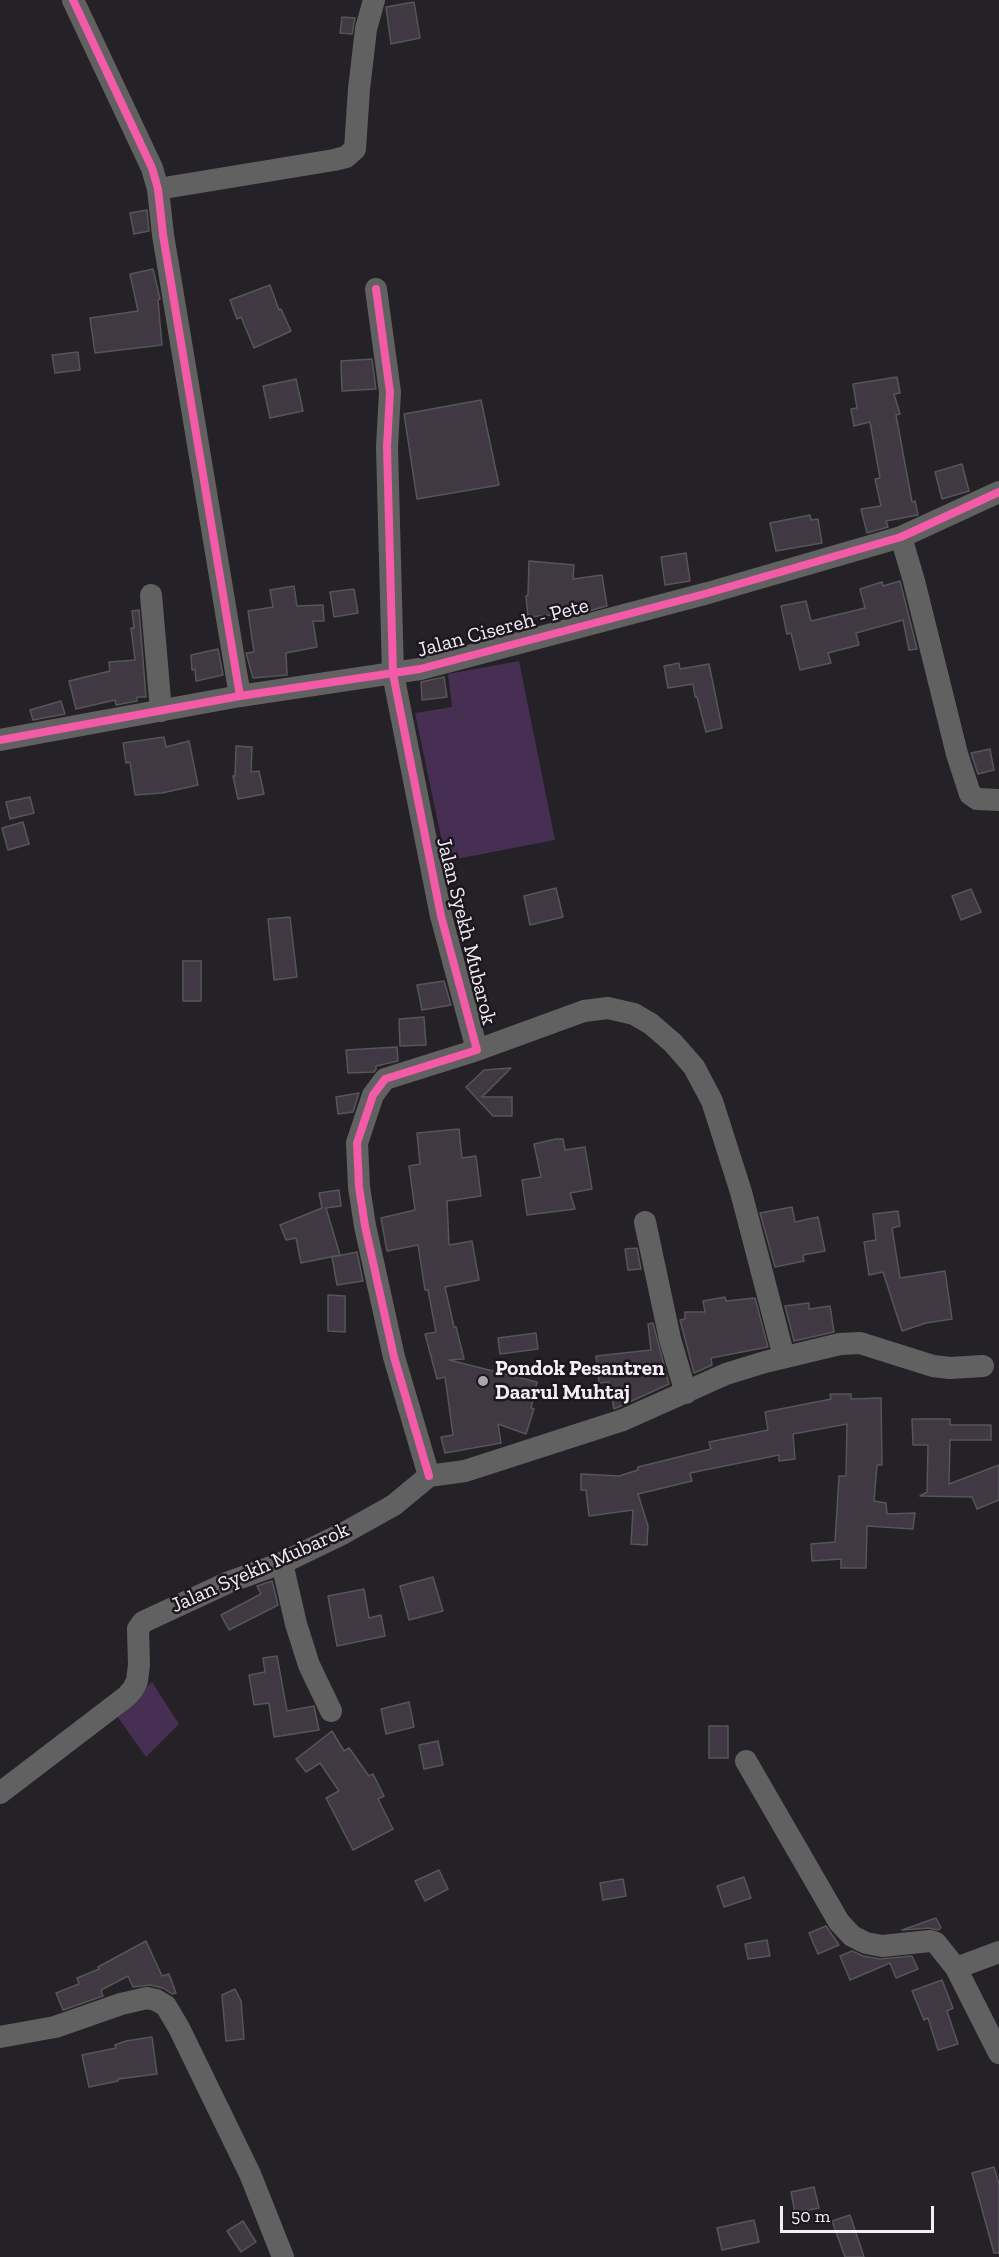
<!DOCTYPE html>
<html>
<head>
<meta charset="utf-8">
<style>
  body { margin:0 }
  #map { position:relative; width:999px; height:2257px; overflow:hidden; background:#242226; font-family:"Zilla Slab",serif }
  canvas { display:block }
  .scale { position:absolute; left:780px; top:2206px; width:154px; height:27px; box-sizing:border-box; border:3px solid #f2eef3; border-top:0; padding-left:8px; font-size:18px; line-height:21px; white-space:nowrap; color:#f2eef3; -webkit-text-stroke:4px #1c171e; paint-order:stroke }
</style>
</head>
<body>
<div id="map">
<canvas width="999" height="2257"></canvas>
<div class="scale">50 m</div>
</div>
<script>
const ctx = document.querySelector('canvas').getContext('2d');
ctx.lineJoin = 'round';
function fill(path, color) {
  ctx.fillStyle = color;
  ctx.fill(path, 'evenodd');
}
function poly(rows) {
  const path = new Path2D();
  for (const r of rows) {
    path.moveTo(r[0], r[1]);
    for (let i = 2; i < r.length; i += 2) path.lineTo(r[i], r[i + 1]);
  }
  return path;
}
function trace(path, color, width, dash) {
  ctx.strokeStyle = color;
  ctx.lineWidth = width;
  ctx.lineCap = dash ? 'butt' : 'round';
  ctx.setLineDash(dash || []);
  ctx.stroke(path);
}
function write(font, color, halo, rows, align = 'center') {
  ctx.font = font + ' "Zilla Slab",serif';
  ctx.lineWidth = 5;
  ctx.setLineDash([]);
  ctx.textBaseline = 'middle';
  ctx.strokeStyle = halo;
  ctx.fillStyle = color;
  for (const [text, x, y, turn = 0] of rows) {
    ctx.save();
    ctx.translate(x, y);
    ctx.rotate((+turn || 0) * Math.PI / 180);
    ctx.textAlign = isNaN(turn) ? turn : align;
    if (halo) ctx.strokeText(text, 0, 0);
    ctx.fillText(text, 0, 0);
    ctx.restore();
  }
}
fill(poly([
  [519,661,555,840,446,861,415,713,452,707,448,674],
  [152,1682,179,1724,146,1757,117,1716]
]), '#472e53');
const building = poly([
  [414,2,420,38,391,44,386,7,414,2],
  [342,17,355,18,352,34,340,33,342,17],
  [147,210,149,231,134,234,130,213,147,210],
  [153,269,160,299,158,300,162,345,95,353,90,318,138,311,130,274,153,269],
  [270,285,279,310,281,309,291,331,254,348,241,317,237,319,230,300,270,285],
  [78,352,80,370,55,373,52,355,78,352],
  [372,359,376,389,342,391,341,361,372,359],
  [897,377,900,393,894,394,900,414,896,415,912,502,915,501,918,515,886,521,888,527,867,533,861,509,881,506,875,479,880,478,870,422,854,426,851,409,857,408,853,384,897,377],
  [296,379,303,411,270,418,263,386,296,379],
  [481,400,499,485,417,499,404,414,481,400],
  [962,464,969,491,942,499,935,472,962,464],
  [810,515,811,520,818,519,822,543,776,551,770,523,810,515],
  [686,553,690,581,665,585,661,557,686,553],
  [529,561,574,565,573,579,602,575,607,606,585,612,528,617,526,596,528,595,529,561],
  [900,581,917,649,909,650,903,620,856,633,859,645,828,653,831,663,800,670,791,633,787,634,781,606,806,601,811,621,865,608,860,589,882,582,883,586,900,581],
  [294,586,297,606,323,605,324,621,313,621,317,647,286,653,287,675,253,678,246,653,254,652,248,611,273,607,270,590,294,586],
  [354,589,358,613,334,617,330,592,354,589],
  [139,610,146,697,137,697,137,701,116,705,115,700,76,709,69,681,110,671,109,662,135,660,131,628,134,628,132,611,139,610],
  [218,649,223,675,196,681,195,669,192,670,191,655,218,649],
  [679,663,680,669,709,664,722,728,706,732,697,697,695,697,693,684,668,688,664,666,679,663],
  [444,677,447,697,422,700,421,682,444,677],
  [61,701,65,714,33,720,30,710,61,701],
  [164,737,166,747,189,741,198,785,162,793,135,795,130,762,126,763,123,743,164,737],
  [236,746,252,747,251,772,259,771,264,794,238,799,233,776,235,776,236,746],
  [990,749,994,770,978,774,971,753,990,749],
  [30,797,34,813,10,819,6,802,30,797],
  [23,822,29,844,8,850,2,828,23,822],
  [556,888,563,917,530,925,524,896,556,888],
  [971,889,981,912,961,920,952,896,971,889],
  [290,917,297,977,274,980,268,919,290,917],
  [183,961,201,961,201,1001,183,1001,183,961],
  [444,981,451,1005,422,1010,417,985,444,981],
  [424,1017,426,1045,400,1046,399,1019,424,1017],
  [397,1047,398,1061,376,1066,376,1069,374,1072,348,1073,346,1050,397,1047],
  [511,1068,482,1097,512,1097,512,1116,493,1116,466,1087,484,1070,511,1068],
  [359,1093,353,1112,338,1114,336,1097,359,1093],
  [459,1129,462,1158,476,1156,481,1196,447,1201,449,1245,472,1241,479,1280,445,1287,454,1327,456,1327,464,1359,449,1360,537,1382,531,1408,534,1409,526,1434,498,1424,501,1443,445,1453,441,1437,453,1435,445,1377,437,1379,425,1334,436,1332,428,1290,425,1290,418,1245,387,1251,381,1218,415,1210,409,1166,420,1164,417,1133,459,1129],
  [556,1139,563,1139,565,1150,585,1147,592,1189,570,1193,575,1209,527,1215,522,1180,541,1177,534,1144,556,1139],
  [339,1190,341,1206,326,1208,340,1255,301,1263,296,1238,286,1240,280,1225,322,1208,319,1193,339,1190],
  [792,1207,795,1222,818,1217,825,1251,803,1255,804,1261,775,1267,760,1213,792,1207],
  [898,1211,900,1226,892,1228,900,1278,945,1271,952,1319,926,1323,902,1331,883,1272,869,1275,864,1242,876,1240,873,1214,898,1211],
  [637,1248,641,1269,628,1270,625,1249,637,1248],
  [357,1252,363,1281,337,1285,332,1257,357,1252],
  [328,1295,345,1296,345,1332,328,1331,328,1295],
  [725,1297,726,1301,755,1298,768,1347,711,1358,712,1365,694,1373,680,1320,685,1319,685,1312,705,1312,703,1301,725,1297],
  [809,1303,809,1309,830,1306,834,1332,794,1341,785,1306,809,1303],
  [653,1323,669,1384,614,1409,609,1382,599,1383,596,1356,651,1350,648,1324,653,1323],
  [536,1333,538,1349,500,1354,498,1338,536,1333],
  [830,1394,851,1394,851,1399,881,1398,882,1465,877,1465,874,1501,886,1503,887,1514,915,1513,913,1529,867,1526,866,1568,841,1568,841,1559,812,1561,811,1544,835,1542,839,1476,846,1476,847,1424,793,1434,795,1459,779,1461,779,1455,690,1473,692,1481,638,1494,648,1526,647,1545,631,1544,633,1510,589,1516,586,1490,581,1490,581,1474,619,1476,638,1470,638,1467,711,1449,709,1442,768,1430,765,1412,831,1399,830,1394],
  [912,1419,950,1419,950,1425,991,1425,991,1440,950,1440,949,1484,999,1465,999,1500,977,1509,972,1497,920,1496,927,1492,928,1445,913,1445,912,1419],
  [433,1577,443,1611,409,1620,400,1586,433,1577],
  [272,1581,278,1605,229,1630,221,1615,261,1594,257,1586,272,1581],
  [364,1589,369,1618,381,1615,385,1636,337,1646,328,1596,364,1589],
  [277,1656,287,1711,314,1706,319,1730,274,1737,269,1703,254,1705,249,1675,265,1672,263,1658,277,1656],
  [409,1702,414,1727,386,1734,381,1709,409,1702],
  [709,1726,728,1726,728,1758,709,1758,709,1726],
  [332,1731,344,1751,349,1748,369,1776,373,1774,384,1796,378,1799,393,1829,353,1850,326,1798,339,1791,320,1763,306,1772,296,1759,332,1731],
  [438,1741,443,1765,424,1769,419,1745,438,1741],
  [439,1870,448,1889,425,1901,415,1881,439,1870],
  [744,1877,751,1898,724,1907,717,1886,744,1877],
  [623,1879,626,1896,603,1900,600,1883,623,1879],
  [936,1918,941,1928,938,1930,929,1928,902,1930,936,1918],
  [826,1926,839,1945,818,1954,809,1933,826,1926],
  [767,1940,770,1956,748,1959,745,1944,767,1940],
  [146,1941,162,1976,169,1974,176,1993,172,1994,163,1988,150,1985,133,1987,128,1976,101,1990,103,1996,63,2010,56,1993,79,1984,77,1978,99,1969,98,1967,146,1941],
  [852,1951,863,1956,880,1959,912,1956,918,1969,896,1978,890,1963,850,1980,840,1956,852,1951],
  [942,1980,953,2008,947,2011,958,2044,938,2050,928,2018,924,2020,912,1991,942,1980],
  [235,1989,241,2001,244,2039,226,2041,222,1995,235,1989],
  [152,2037,157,2074,118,2079,118,2081,89,2087,82,2055,116,2048,115,2045,126,2041,152,2037],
  [994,2167,999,2184,999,2253,994,2253,972,2173,994,2167],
  [814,2187,819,2208,795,2213,791,2192,814,2187],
  [850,2215,864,2257,845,2257,832,2221,850,2215],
  [754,2220,759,2242,722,2250,717,2228,754,2220],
  [243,2221,256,2242,241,2252,227,2231,243,2221]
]);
fill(building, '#403944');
trace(building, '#565558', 1.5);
trace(poly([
  [73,0,152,168,158,189,163,235,240,696],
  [158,189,334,160,346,157,355,149,359,89,366,29,374,0],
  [376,289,390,392,387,447,393,674,441,916,477,1050,385,1079,373,1095,357,1143,359,1187,365,1226,394,1357,429,1476],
  [901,537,914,581,957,754,970,794,977,799,999,800],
  [151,595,161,711],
  [0,740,240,696,420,669,708,593,901,537,999,492],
  [477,1050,584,1011,608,1008,634,1014,651,1024,673,1043,694,1067,712,1101,741,1192,784,1357],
  [645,1222,670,1339,686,1393],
  [429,1476,465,1471,623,1420,726,1374,765,1362,840,1344,860,1343,933,1366,950,1368,983,1366],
  [282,1563,296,1624,309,1665,331,1711],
  [746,1761,839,1922,852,1936,866,1943,882,1946,930,1941,936,1943,956,1968,999,2053],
  [0,1793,127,1696,133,1689,137,1681,139,1665,138,1629,143,1622,229,1582,282,1563,344,1533,394,1505,429,1476],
  [956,1968,999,1952],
  [0,2037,55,2027,121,2004,147,1998,156,2000,166,2006,179,2028,250,2174,283,2257]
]), '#626162', 22);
trace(poly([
  [73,0,152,168,158,189,163,235,240,696],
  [376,289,390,392,387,447,393,674,441,916,477,1050,385,1079,373,1095,357,1143,359,1187,365,1226,394,1357,429,1476],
  [0,740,240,696,420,669,708,593,901,537,999,492]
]), '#f35aa7', 8);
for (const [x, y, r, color] of [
  [483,1381,6,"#aaa7ab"]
]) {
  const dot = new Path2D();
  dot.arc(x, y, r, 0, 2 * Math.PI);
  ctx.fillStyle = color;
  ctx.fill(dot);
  trace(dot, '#1c171e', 2);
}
write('21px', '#f2eef3', '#1c171e', [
  ["Jalan Cisereh - Pete",503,628,-15],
  ["Jalan Syekh Mubarok",466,931,76],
  ["Jalan Syekh Mubarok",260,1568,-24]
]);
write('bold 21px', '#f2eef3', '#1c171e', [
  ["Pondok Pesantren",495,1369],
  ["Daarul Muhtaj",495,1393]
], 'left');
</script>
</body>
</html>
